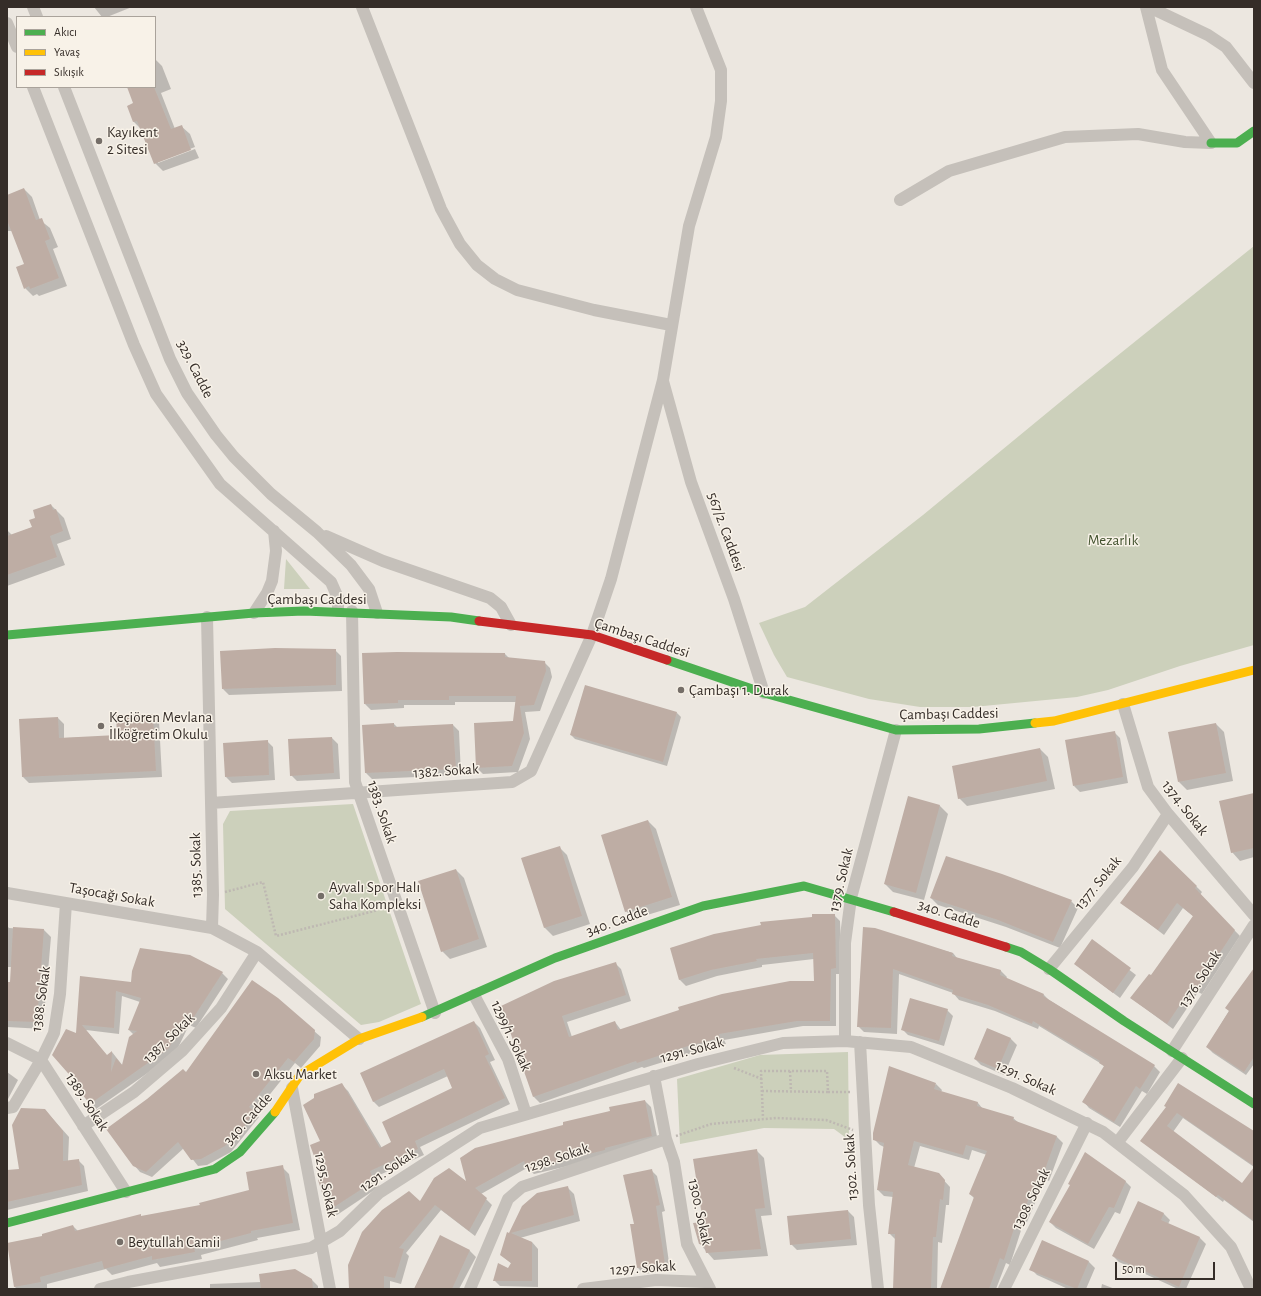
<!DOCTYPE html>
<html>
<head>
<meta charset="utf-8">
<style>
  body { margin:0 }
  #map { position:relative; width:1261px; height:1296px; overflow:hidden; background:#ece7e0; font-family:"Alegreya Sans",sans-serif }
  canvas { display:block }
  .frame { position:absolute; inset:0; border:8px solid #352d28; pointer-events:none }
  .legend { position:absolute; left:16px; top:16px; width:140px; height:72px; box-sizing:border-box; background:#f8f2e8; border:1px solid #aaa39b; margin:0; padding:5px 7px; list-style:none; font-size:12px; color:#352d28 }
  .legend li { display:flex; align-items:center; gap:8px; height:20px }
  .legend b { width:20px; border:1px solid #aaa39b }
  .scale { position:absolute; left:1115px; top:1262px; width:100px; height:18px; box-sizing:border-box; border:2px solid #352d28; border-top:0; padding-left:5px; font-size:12px; line-height:14px; white-space:nowrap; color:#352d28; -webkit-text-stroke:3px #f8f2e8; paint-order:stroke }
</style>
</head>
<body>
<div id="map">
<canvas width="1261" height="1296"></canvas>
<div class="frame"></div>
<ul class="legend">
<li><b style="height:5px;background:#4caf50"></b>Akıcı</li>
<li><b style="height:5px;background:#ffc107"></b>Yavaş</li>
<li><b style="height:5px;background:#c62828"></b>Sıkışık</li>
</ul>
<div class="scale">50 m</div>
</div>
<script>
const ctx = document.querySelector('canvas').getContext('2d');
ctx.lineJoin = 'round';
function fill(path, color) {
  ctx.fillStyle = color;
  ctx.fill(path, 'evenodd');
}
function poly(rows) {
  const path = new Path2D();
  for (const r of rows) {
    path.moveTo(r[0], r[1]);
    for (let i = 2; i < r.length; i += 2) path.lineTo(r[i], r[i + 1]);
  }
  return path;
}
function trace(path, color, width, dash) {
  ctx.strokeStyle = color;
  ctx.lineWidth = width;
  ctx.lineCap = dash ? 'butt' : 'round';
  ctx.setLineDash(dash || []);
  ctx.stroke(path);
}
function write(font, color, halo, rows, align = 'center') {
  ctx.font = font + ' "Alegreya Sans",sans-serif';
  ctx.lineWidth = 3;
  ctx.setLineDash([]);
  ctx.textBaseline = 'middle';
  ctx.strokeStyle = halo;
  ctx.fillStyle = color;
  for (const [text, x, y, turn = 0] of rows) {
    ctx.save();
    ctx.translate(x, y);
    ctx.rotate((+turn || 0) * Math.PI / 180);
    ctx.textAlign = isNaN(turn) ? turn : align;
    if (halo) ctx.strokeText(text, 0, 0);
    ctx.fillText(text, 0, 0);
    ctx.restore();
  }
}
fill(poly([
  [1254,246,1254,645,1180,666,1108,690,1077,697,973,707,920,707,869,699,787,677,774,655,759,623,805,607,923,515,1076,389],
  [286,559,310,589,284,589],
  [353,804,421,1004,379,1022,361,1025,225,909,223,824,230,811],
  [848,1052,849,1140,834,1129,764,1128,680,1144,677,1079,760,1055]
]), '#ccd0bb');
fill(poly([
  [94,7,132,7,107,17,102,17],
  [155,59,162,66,171,89,161,93,175,129,181,126,190,134,195,147,158,161,158,163,195,149,199,158,163,171,155,163,142,130,134,122,128,106,134,104,128,87,155,87],
  [24,189,32,197,40,220,50,228,58,247,53,249,67,286,39,296,37,294,33,296,25,288,25,264,12,231,7,231,7,196],
  [51,505,64,518,71,539,57,544,65,565,7,586,7,530,12,535,33,527,37,519],
  [335,650,341,656,342,691,229,695,223,689],
  [505,654,509,658,544,662,550,668,552,677,540,711,525,712,530,739,518,772,483,774,477,768,514,722,516,702,455,702,455,705,404,705,404,708,371,710,365,704],
  [677,713,681,717,667,766,575,739,571,735],
  [153,715,159,721,162,777,29,783,23,777,58,718,64,724,64,738,118,736],
  [394,724,398,728,453,725,459,731,461,775,372,779,366,773],
  [1216,724,1224,732,1233,781,1187,790,1179,782],
  [1114,732,1120,738,1128,783,1080,792,1074,786],
  [332,738,338,744,340,779,297,781,291,775],
  [267,741,273,747,275,780,232,783,226,777],
  [1040,749,1048,757,1055,789,967,806,959,798],
  [1254,794,1254,857,1240,861,1232,852],
  [909,797,940,806,948,814,924,900,893,892,885,884],
  [648,821,656,829,680,905,634,919,626,911],
  [559,847,567,855,590,924,553,936,545,928,522,859],
  [1160,851,1202,892,1200,895,1240,936,1202,994,1198,992,1173,1029,1131,998,1151,977,1194,917,1183,908,1164,935,1122,903],
  [456,870,464,878,487,947,450,959,442,951],
  [931,898,1071,901,1078,908,1060,948,1006,927,938,905],
  [834,915,840,921,842,974,836,974,836,1026,803,1026,724,1040,726,1044,695,1052,644,1068,642,1067,540,1103,534,1097,503,1006,615,963,621,969,631,1001,567,1022,572,1037,615,1022,621,1030,815,983,814,959,762,965,762,967,717,976,686,986,680,980,671,948],
  [7,926,9,928,44,930,51,937,43,1029,7,1027,7,983,11,983,12,967,7,967],
  [864,928,953,953,957,958,1001,971,1007,977,1006,979,1044,995,1049,1000,1154,1066,1160,1072,1147,1094,1142,1091,1120,1127,1089,1108,1084,1102,1105,1067,1100,1063,1039,1026,1038,1029,995,1011,959,1000,953,993,899,974,897,1034,864,1032,858,1026],
  [1092,941,1136,975,1120,998,1075,964],
  [1254,970,1254,1064,1246,1075,1213,1053,1207,1047],
  [222,973,228,979,196,1028,189,1025,175,1054,96,1109,76,1080,81,977,132,983],
  [122,996,140,1002,129,1030,134,1035,123,1066,112,1052,107,1056,86,1030,119,1034],
  [947,1010,953,1016,944,1046,908,1035,902,1029],
  [474,1022,480,1028,495,1060,490,1062,510,1104,420,1147,424,1155,375,1177,379,1187,334,1217,329,1211,319,1180,324,1179,322,1142,342,1085,348,1091,382,1148,392,1143,453,1088,448,1076,379,1107,373,1101],
  [987,1029,1011,1039,1017,1045,1004,1075,981,1065,975,1059],
  [314,1031,321,1037,320,1046,301,1068,295,1063,255,1113,259,1117,231,1152,207,1165,198,1166,184,1148,152,1177,140,1172,134,1165,186,1073],
  [7,1072,18,1080,7,1101],
  [936,1084,942,1090,941,1092,978,1103,983,1109,1013,1118,1019,1123,1057,1137,1063,1143,1049,1181,1045,1179,1027,1222,1024,1221,1010,1265,1006,1263,996,1289,942,1289,975,1199,970,1194,987,1155,972,1150,969,1160,920,1146,914,1168,938,1174,950,1187,949,1205,946,1205,942,1243,938,1242,937,1289,895,1289,895,1239,889,1233,893,1197,884,1196,878,1190,884,1147,880,1145,874,1139],
  [645,1101,651,1107,658,1141,611,1156,534,1174,527,1168,481,1194,492,1205,475,1236,441,1210,406,1253,409,1256,401,1284,390,1281,390,1289,350,1289,420,1202,468,1184,564,1125],
  [1167,1107,1254,1133,1254,1167,1183,1118,1173,1132,1242,1184,1254,1182,1254,1222,1224,1200,1223,1202,1142,1141],
  [45,1110,69,1137,68,1161,78,1160,84,1166,88,1191,7,1210,7,1171,20,1170],
  [756,1150,764,1158,772,1215,761,1216,768,1256,714,1260,699,1243,704,1223],
  [282,1167,289,1174,300,1230,257,1238,258,1240,201,1255,202,1259,160,1267,157,1263,112,1275,106,1269,47,1284,47,1289,17,1289,14,1286,44,1237,73,1226,78,1231,140,1215,142,1217,201,1206,250,1191],
  [651,1170,657,1176,665,1211,662,1212,670,1270,644,1274,638,1268,631,1225,635,1225],
  [1125,1181,1131,1187,1120,1214,1115,1212,1094,1249,1056,1228,1050,1222],
  [568,1188,574,1194,580,1221,520,1238,532,1242,538,1249,538,1287,500,1286,494,1280,509,1270,512,1264,501,1255,509,1234],
  [1139,1202,1164,1214,1170,1220,1168,1224,1200,1238,1206,1244,1186,1289,1178,1289,1119,1262,1113,1256],
  [848,1211,854,1217,857,1245,797,1250,791,1244],
  [441,1237,470,1251,476,1257,459,1289,414,1289],
  [1043,1242,1089,1262,1095,1268,1086,1289,1068,1289,1037,1275,1031,1269],
  [312,1280,318,1286,318,1289,204,1289,210,1288,210,1284],
  [1102,1284,1115,1289,1101,1289]
]), '#0003');
fill(poly([
  [127,87,154,87,171,129,182,125,191,150,154,164,137,121,133,122,127,106,133,103],
  [24,188,36,220,42,218,50,239,45,241,59,278,30,289,29,286,24,289,16,267,24,264,7,220,7,195],
  [51,504,53,510,56,509,63,531,50,536,57,557,7,575,7,536,32,527,29,520,35,518,33,510],
  [275,648,336,649,336,685,222,689,220,651],
  [397,652,505,653,505,657,545,661,546,671,534,705,520,706,524,733,512,766,476,768,474,723,513,721,516,696,449,696,449,700,398,700,398,703,364,704,362,653],
  [585,685,677,712,663,762,570,735],
  [153,714,156,771,22,777,19,719,58,717,59,738,117,735,116,715],
  [394,723,394,727,453,724,456,769,365,773,362,725],
  [1216,723,1226,773,1178,782,1168,732],
  [1115,731,1123,777,1073,786,1065,740],
  [332,737,334,773,290,776,288,739],
  [268,740,269,775,225,777,223,743],
  [1040,748,1047,781,958,799,952,766],
  [1254,793,1254,848,1231,853,1219,801],
  [908,796,940,805,916,893,884,884],
  [648,820,672,897,625,912,601,835],
  [560,846,582,916,544,928,521,858],
  [1160,850,1197,886,1195,888,1235,930,1196,989,1192,987,1167,1024,1130,998,1149,974,1151,975,1193,916,1177,903,1158,930,1120,903],
  [946,856,1002,874,1072,900,1053,942,998,920,930,898],
  [456,869,479,939,441,952,418,881],
  [812,914,835,914,836,968,831,969,830,1021,797,1021,719,1034,720,1038,688,1046,637,1063,636,1061,533,1097,501,1006,554,981,616,962,626,995,562,1016,569,1037,615,1021,618,1030,679,1010,678,1007,722,994,790,981,814,981,813,953,756,959,757,961,711,970,679,980,670,948,714,934,761,925,760,922,812,917],
  [13,927,44,929,37,1022,7,1021,7,982,10,982],
  [863,927,875,928,913,940,953,953,952,956,1001,970,1000,975,1044,994,1043,996,1155,1065,1140,1089,1136,1086,1114,1122,1082,1102,1104,1066,1099,1063,1100,1061,1033,1021,1032,1024,988,1005,952,994,953,990,893,969,891,1028,857,1027],
  [1092,939,1131,968,1113,993,1074,964],
  [140,948,190,955,223,972,190,1023,183,1020,169,1048,90,1104,72,1082,74,1080,52,1055,66,1029,76,1033,80,976,131,982,132,971],
  [116,991,141,998,128,1030,137,1031,129,1037,122,1065,116,1058,111,1072,112,1051,107,1055,82,1025,114,1028],
  [1254,968,1254,1057,1244,1072,1206,1047,1229,1011,1225,1008],
  [252,980,278,998,315,1030,314,1039,294,1062,288,1058,249,1107,254,1111,244,1127,225,1146,201,1159,191,1160,178,1142,146,1172,133,1166,106,1129,147,1099,183,1069,186,1072],
  [910,998,948,1009,939,1041,901,1030],
  [474,1021,489,1054,485,1056,505,1098,415,1141,418,1149,370,1171,374,1181,328,1211,318,1180,322,1178,310,1145,320,1141,303,1105,314,1098,314,1094,342,1083,380,1148,391,1142,382,1122,452,1088,444,1069,373,1102,360,1073],
  [987,1028,1011,1038,998,1069,974,1059],
  [889,1066,936,1083,934,1089,978,1102,977,1106,1014,1117,1013,1120,1057,1136,1043,1175,1039,1174,1021,1217,1018,1216,1004,1260,1000,1258,989,1289,940,1289,974,1197,969,1194,987,1151,966,1145,963,1155,914,1141,908,1165,939,1173,945,1180,943,1200,940,1199,936,1237,933,1237,931,1289,893,1289,895,1234,888,1234,893,1192,877,1190,884,1143,873,1140,873,1133],
  [1178,1083,1254,1131,1254,1166,1177,1113,1167,1126,1242,1183,1254,1167,1254,1221,1218,1195,1216,1197,1140,1141,1166,1107,1164,1106],
  [645,1100,652,1136,605,1148,605,1150,527,1169,524,1161,475,1188,487,1198,469,1231,435,1205,399,1248,404,1249,395,1278,384,1276,384,1289,349,1289,348,1265,362,1232,382,1210,409,1191,420,1201,434,1178,449,1168,466,1181,460,1158,475,1148,563,1125,563,1122,610,1111,609,1107],
  [21,1108,45,1109,63,1131,63,1161,79,1159,82,1185,7,1202,7,1170,19,1169,12,1125],
  [757,1149,765,1208,755,1209,761,1249,706,1253,704,1245,699,1244,693,1223,703,1222,693,1159],
  [1085,1152,1126,1181,1114,1208,1109,1207,1088,1244,1049,1222,1070,1185,1068,1184],
  [283,1165,293,1223,251,1231,251,1233,194,1248,195,1252,152,1260,152,1256,104,1269,102,1261,40,1277,41,1282,14,1287,7,1243,42,1236,42,1234,73,1225,75,1231,141,1214,141,1216,200,1205,199,1203,249,1190,246,1172],
  [652,1169,660,1205,656,1206,665,1264,637,1268,630,1224,634,1224,623,1175],
  [568,1186,574,1215,511,1233,532,1242,532,1281,493,1281,498,1263,508,1268,511,1263,500,1255,507,1232,509,1233,522,1206,537,1193],
  [1138,1201,1164,1213,1161,1220,1200,1237,1179,1287,1112,1256],
  [848,1210,851,1239,790,1245,787,1216],
  [440,1235,470,1250,452,1289,414,1289],
  [1042,1240,1089,1261,1077,1289,1029,1270],
  [295,1269,312,1279,313,1289,261,1289,259,1274]
]), '#beada4');
trace(poly([
  [225,892,263,882,276,936,378,910],
  [734,1068,762,1079],
  [790,1071,791,1091],
  [762,1091,828,1092,827,1071,761,1071,763,1118],
  [828,1092,851,1092],
  [676,1136,711,1124,776,1118,826,1120,853,1130]
]), '#beb8b2', 2.5, [2, 2]);
trace(poly([
  [33,7,37,17],
  [362,7,441,209,460,244,477,265,495,279,517,290,594,310,671,325],
  [1146,7,1162,70,1211,143],
  [1149,7,1208,35,1226,47,1254,83],
  [7,23,17,47],
  [33,87,134,345,156,394,220,484,331,582,338,598,338,611],
  [64,87,170,359,187,393,216,435,234,457,271,494,317,532,351,565,369,589,377,613],
  [900,200,949,171,1065,137,1138,134,1185,142,1211,143],
  [663,381,691,482,734,599,764,693],
  [326,536,383,561,490,598,501,607,511,625],
  [352,611,355,782,435,1013],
  [254,613,267,593,272,581,276,551,274,531],
  [207,617,213,895,212,928,257,952,359,1039],
  [1123,704,1148,787,1168,814,1254,915],
  [211,803,512,782,531,771,592,635,611,579,663,380,689,226,716,137,721,101,721,70,696,7],
  [7,893,212,928],
  [1049,969,1133,867,1168,814],
  [474,995,508,1059,526,1114],
  [845,1041,845,943,851,898,896,730],
  [860,1042,869,1205,878,1289],
  [7,1043,41,1060,126,1192],
  [1172,1051,1254,925],
  [654,1076,666,1139,674,1162,687,1244,710,1289],
  [292,1088,330,1289],
  [7,1108,13,1107,41,1060,54,1033,60,994,66,903],
  [83,1126,134,1092,182,1051,221,1008,257,952],
  [1117,1143,1182,1058],
  [100,1289,128,1282,311,1248,340,1231,379,1193,480,1128,698,1064,783,1043,845,1041,911,1047,1012,1088,1103,1132,1184,1195,1231,1247,1251,1289],
  [470,1289,508,1199,522,1187,666,1139],
  [583,1289,656,1280,705,1282],
  [1004,1289,1087,1123]
]), '#c5c0ba', 12);
trace(poly([
  [1211,143,1237,143,1254,131],
  [7,635,254,613,304,611,451,617,479,621],
  [667,660,764,693,896,730,979,729,1035,723],
  [1006,947,1021,952,1049,969,1124,1021,1254,1104],
  [422,1017,555,958,703,906,804,886,894,912],
  [7,1223,215,1169,240,1152,275,1112]
]), '#4caf50', 9);
trace(poly([
  [1035,723,1054,721,1254,670],
  [275,1112,300,1075,359,1039,422,1017]
]), '#ffc107', 9);
trace(poly([
  [479,621,592,635,667,660],
  [894,912,1006,947]
]), '#c62828', 9);
for (const [x, y, r, color] of [
  [99,141,4,"#756e68"],
  [681,690,4,"#756e68"],
  [101,726,4,"#756e68"],
  [321,896,4,"#756e68"],
  [256,1074,4,"#756e68"],
  [120,1242,4,"#756e68"]
]) {
  const dot = new Path2D();
  dot.arc(x, y, r, 0, 2 * Math.PI);
  ctx.fillStyle = color;
  ctx.fill(dot);
  trace(dot, '#f8f2e8', 1.5);
}
write('15px', '#352d28', '#f8f2e8', [
  ["Kayıkent",107,132],
  ["2 Sitesi",107,149],
  ["Çambaşı 1. Durak",689,690],
  ["Keçiören Mevlana",109,717],
  ["İlköğretim Okulu",109,734],
  ["Ayvalı Spor Halı",329,887],
  ["Saha Kompleksi",329,904],
  ["Aksu Market",264,1074],
  ["Beytullah Camii",128,1242]
], 'left');
write('15px', '#352d28', '#f8f2e8', [
  ["329. Cadde",195,369,63],
  ["567/2. Caddesi",726,532,70],
  ["Çambaşı Caddesi",317,599],
  ["Çambaşı Caddesi",642,638,18],
  ["Çambaşı Caddesi",949,714,-1],
  ["1382. Sokak",446,771,-4],
  ["1374. Sokak",1185,808,52],
  ["1383. Sokak",382,812,72],
  ["1385. Sokak",196,865,-91],
  ["1379. Sokak",841,880,-77],
  ["1377. Sokak",1098,883,-51],
  ["Taşocağı Sokak",112,895,10],
  ["340. Cadde",949,914,18],
  ["340. Cadde",617,921,-20],
  ["1376. Sokak",1200,979,-57],
  ["1388. Sokak",41,999,-82],
  ["1299/1. Sokak",511,1036,65],
  ["1387. Sokak",169,1038,-44],
  ["1291. Sokak",692,1050,-15],
  ["1291. Sokak",1026,1078,24],
  ["1389. Sokak",87,1102,57],
  ["340. Cadde",248,1119,-48],
  ["1298. Sokak",557,1158,-18],
  ["1302. Sokak",851,1167,-93],
  ["1291. Sokak",388,1170,-35],
  ["1295. Sokak",326,1185,78],
  ["1308. Sokak",1031,1199,-63],
  ["1300. Sokak",700,1212,78],
  ["1297. Sokak",643,1268,-4]
]);
write('15px', '#42522e', '#f8f2e8', [
  ["Mezarlık",1113,540]
]);
</script>
</body>
</html>
